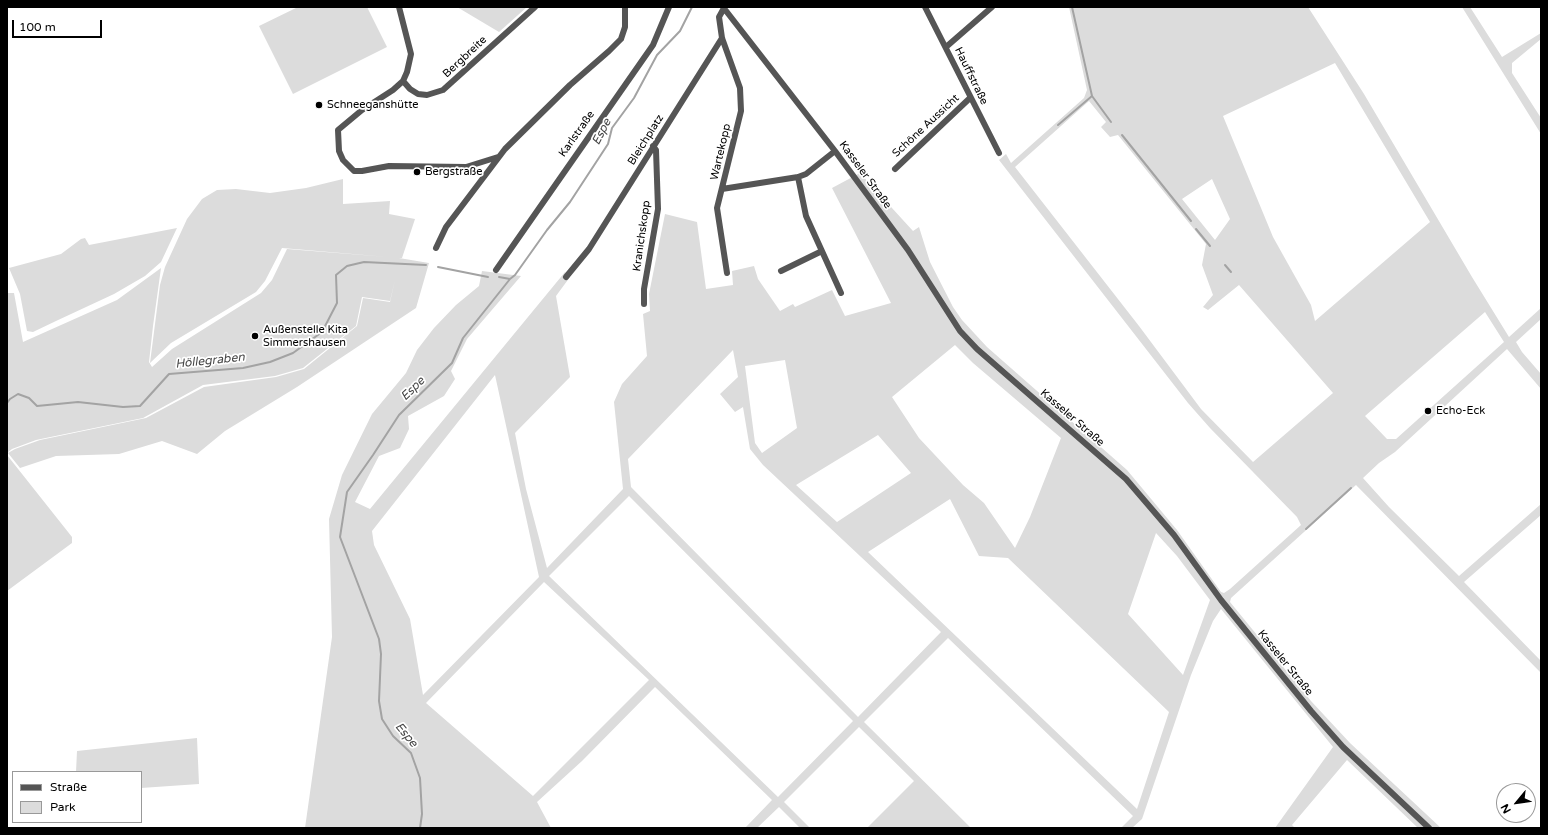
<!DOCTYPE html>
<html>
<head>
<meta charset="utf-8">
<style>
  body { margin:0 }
  #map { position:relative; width:1548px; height:835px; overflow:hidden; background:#fff; font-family:"Varela Round",sans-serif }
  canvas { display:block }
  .frame { position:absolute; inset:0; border:8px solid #000; pointer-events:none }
  .legend { position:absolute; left:12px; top:771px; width:130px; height:52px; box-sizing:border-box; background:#fff; border:1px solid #999; margin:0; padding:5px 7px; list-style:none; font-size:12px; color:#000 }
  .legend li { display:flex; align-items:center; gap:8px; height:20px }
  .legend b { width:20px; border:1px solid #999 }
  .north { position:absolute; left:1496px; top:783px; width:40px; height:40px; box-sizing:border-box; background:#fff; border:1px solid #999; border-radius:50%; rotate:241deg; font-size:11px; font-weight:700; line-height:16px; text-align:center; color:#000 }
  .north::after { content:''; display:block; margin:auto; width:14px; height:18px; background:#000; clip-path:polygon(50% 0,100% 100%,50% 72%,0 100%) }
  .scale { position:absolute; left:12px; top:20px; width:90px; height:18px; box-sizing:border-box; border:2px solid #000; border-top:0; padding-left:5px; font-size:12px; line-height:14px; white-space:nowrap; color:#000; -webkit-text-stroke:3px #fff; paint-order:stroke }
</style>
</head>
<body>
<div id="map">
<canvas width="1548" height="835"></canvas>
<div class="frame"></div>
<ul class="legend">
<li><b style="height:5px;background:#555"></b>Straße</li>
<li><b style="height:11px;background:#dcdcdc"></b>Park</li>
</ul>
<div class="north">N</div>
<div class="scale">100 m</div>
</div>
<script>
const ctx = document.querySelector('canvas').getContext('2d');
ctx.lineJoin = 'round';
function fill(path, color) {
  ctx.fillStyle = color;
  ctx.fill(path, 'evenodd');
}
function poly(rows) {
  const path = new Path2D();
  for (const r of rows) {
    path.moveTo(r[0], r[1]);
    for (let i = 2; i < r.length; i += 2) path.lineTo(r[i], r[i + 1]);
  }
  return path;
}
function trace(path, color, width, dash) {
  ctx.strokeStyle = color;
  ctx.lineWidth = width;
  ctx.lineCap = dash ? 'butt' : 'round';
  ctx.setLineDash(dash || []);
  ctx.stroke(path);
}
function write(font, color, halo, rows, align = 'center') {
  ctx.font = font + ' "Varela Round",sans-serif';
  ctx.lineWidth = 3.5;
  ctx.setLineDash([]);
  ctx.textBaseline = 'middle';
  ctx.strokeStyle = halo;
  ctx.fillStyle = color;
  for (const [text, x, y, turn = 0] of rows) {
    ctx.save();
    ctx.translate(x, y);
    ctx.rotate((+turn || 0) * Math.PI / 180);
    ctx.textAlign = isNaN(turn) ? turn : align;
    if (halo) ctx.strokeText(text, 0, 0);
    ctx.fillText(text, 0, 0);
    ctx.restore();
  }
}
fill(poly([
  [298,7,367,7,387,47,293,94,259,26],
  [457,7,527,7,499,32],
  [1069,7,1308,7,1364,94,1472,277,1509,337,1541,308,1541,319,1516,342,1522,352,1541,374,1541,389,1507,349,1395,452,1379,463,1363,478,1389,507,1459,576,1541,504,1541,515,1464,582,1541,661,1541,673,1356,485,1231,598,1230,602,1311,701,1350,743,1441,828,1418,828,1347,760,1292,825,1295,828,1275,828,1333,747,1221,609,1213,621,1191,675,1142,819,1132,828,1121,828,1133,816,948,638,864,722,971,828,867,828,914,781,859,727,784,802,810,828,800,828,779,807,757,828,745,828,772,800,655,687,582,761,537,802,551,828,305,828,332,637,329,519,342,475,372,414,406,373,417,350,434,328,456,305,479,286,482,271,521,276,467,339,451,371,455,379,444,396,408,416,409,429,400,448,379,456,355,502,370,509,565,272,570,277,556,296,570,377,515,433,526,489,547,568,623,489,614,402,622,384,647,356,643,314,650,311,649,294,665,214,697,222,706,289,733,285,732,271,754,266,758,279,780,311,793,304,795,307,832,290,845,316,891,303,832,188,860,173,913,231,919,227,930,262,953,307,962,320,987,347,1127,470,1177,530,1221,592,1224,593,1230,589,1301,525,1297,517,1210,428,1188,403,999,160,1006,154,1011,163,1084,98,1087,90],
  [1335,63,1430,222,1315,321,1311,305,1273,237,1223,116],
  [1089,101,1106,122,1101,127,1110,137,1118,135,1206,244,1202,265,1213,295,1203,307,1208,310,1239,285,1333,393,1253,462,1201,409,1139,326,1015,167],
  [1212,179,1230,219,1215,240,1182,199],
  [1485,312,1504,342,1396,439,1387,439,1365,416],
  [955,345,973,363,1061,438,1030,517,1015,548,984,503,963,485,919,438,892,397],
  [733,350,738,377,720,394,735,412,743,407,750,449,763,465,941,632,858,717,631,487,628,459],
  [785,360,797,428,762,453,755,443,745,366],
  [495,375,539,577,423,695,410,619,374,545,372,531],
  [878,435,911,473,837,522,796,485],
  [629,496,853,721,778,797,549,576],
  [950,499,979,556,1008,558,1169,712,1137,809,868,552],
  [1156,533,1177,556,1210,600,1183,675,1128,614],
  [544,582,649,680,533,796,426,703],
  [1462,7,1470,7,1502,57,1541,33,1541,39,1512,63,1512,73,1541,118,1541,134],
  [343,179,343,204,390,201,389,214,415,219,402,258,399,258,429,263,416,308,297,387,225,431,197,454,162,441,119,454,56,456,20,468,8,453,15,449,40,440,146,418,204,387,276,377,304,369,357,326,363,298,390,302,395,280,390,301,362,297,356,326,303,368,275,376,203,385,143,418,36,440,12,449,7,453,7,293,14,293,23,342,117,300,161,268,153,326,149,362,152,367,172,349,261,293,272,280,287,249,388,257,282,248,265,281,256,292,171,343,150,363,160,285,165,267,187,219,202,199,217,190,236,189,270,193,306,188],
  [177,228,161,262,145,276,114,294,56,321,33,332,27,331,20,294,9,268,61,254,81,239,85,238,89,245],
  [7,455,72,537,72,543,7,591],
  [197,738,199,784,141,788,141,772,76,772,77,751]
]), '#dcdcdc');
trace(poly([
  [1072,7,1092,96,1111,122],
  [1058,125,1092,96],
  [1122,135,1191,221],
  [1196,229,1210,246],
  [1225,265,1231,272],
  [438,267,488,277],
  [499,277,510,279],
  [7,403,10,399,18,394,29,398,37,406,78,402,123,407,140,406,169,374,243,368,270,362,293,353,322,332,337,303,336,275,347,266,364,262,426,265],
  [1306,529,1351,488],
  [420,828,422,814,420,778,411,753,393,736,382,719,379,701,381,654,379,639,340,537,347,492,373,455,399,415,452,363,463,338,510,279,515,275,547,230,570,202,608,144,612,128,634,98,657,55,680,31,692,7]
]), '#a3a3a3', 2);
trace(poly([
  [399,7,411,54,407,72,403,81,393,90,362,110,338,130,339,151,343,160,354,171,362,171,389,166,466,167,498,157],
  [723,7,835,151,908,250,960,331,977,349,1126,479,1174,535,1221,600,1311,711,1343,747,1429,828],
  [925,7,999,153],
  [724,8,719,17,722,38,740,88,741,111,717,208,727,273],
  [946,47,992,7],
  [403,81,410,89,418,94,427,95,443,90,535,7],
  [895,169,970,98],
  [798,177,806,216,841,293],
  [722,189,798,177,806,174,835,151],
  [436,248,446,227,505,149,570,85,609,51,621,39,625,27,625,7],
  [496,270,653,45,669,7],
  [781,271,822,251],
  [566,277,589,249,722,38],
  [644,304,644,289,658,209,656,150,653,146]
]), '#555', 6);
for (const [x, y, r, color] of [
  [319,105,4,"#000"],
  [417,172,4,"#000"],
  [255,336,4,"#000"],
  [1428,411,4,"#000"]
]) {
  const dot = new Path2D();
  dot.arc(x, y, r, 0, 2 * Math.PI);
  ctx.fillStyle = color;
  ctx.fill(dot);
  trace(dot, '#fff', 1.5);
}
write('11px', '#000', '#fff', [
  ["Bergbreite",465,57,-43],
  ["Hauffstraße",971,76,64],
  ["Schöne Aussicht",926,126,-43],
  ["Karlstraße",577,134,-55],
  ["Bleichplatz",646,140,-58],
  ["Wartekopp",721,152,-77],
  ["Kasseler Straße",865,175,54],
  ["Kranichskopp",642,236,-82],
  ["Kasseler Straße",1072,418,41],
  ["Kasseler Straße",1285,663,51]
]);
write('11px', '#000', '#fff', [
  ["Schneeganshütte",327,105],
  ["Bergstraße",425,172],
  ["Außenstelle Kita",263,330],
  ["Simmershausen",263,343],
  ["Echo-Eck",1436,411]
], 'left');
write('italic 12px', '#444', '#fff', [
  ["Espe",602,132,-63],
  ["Höllegraben",210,361,-6],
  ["Espe",413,389,-44],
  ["Espe",406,735,50]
]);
</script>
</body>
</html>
